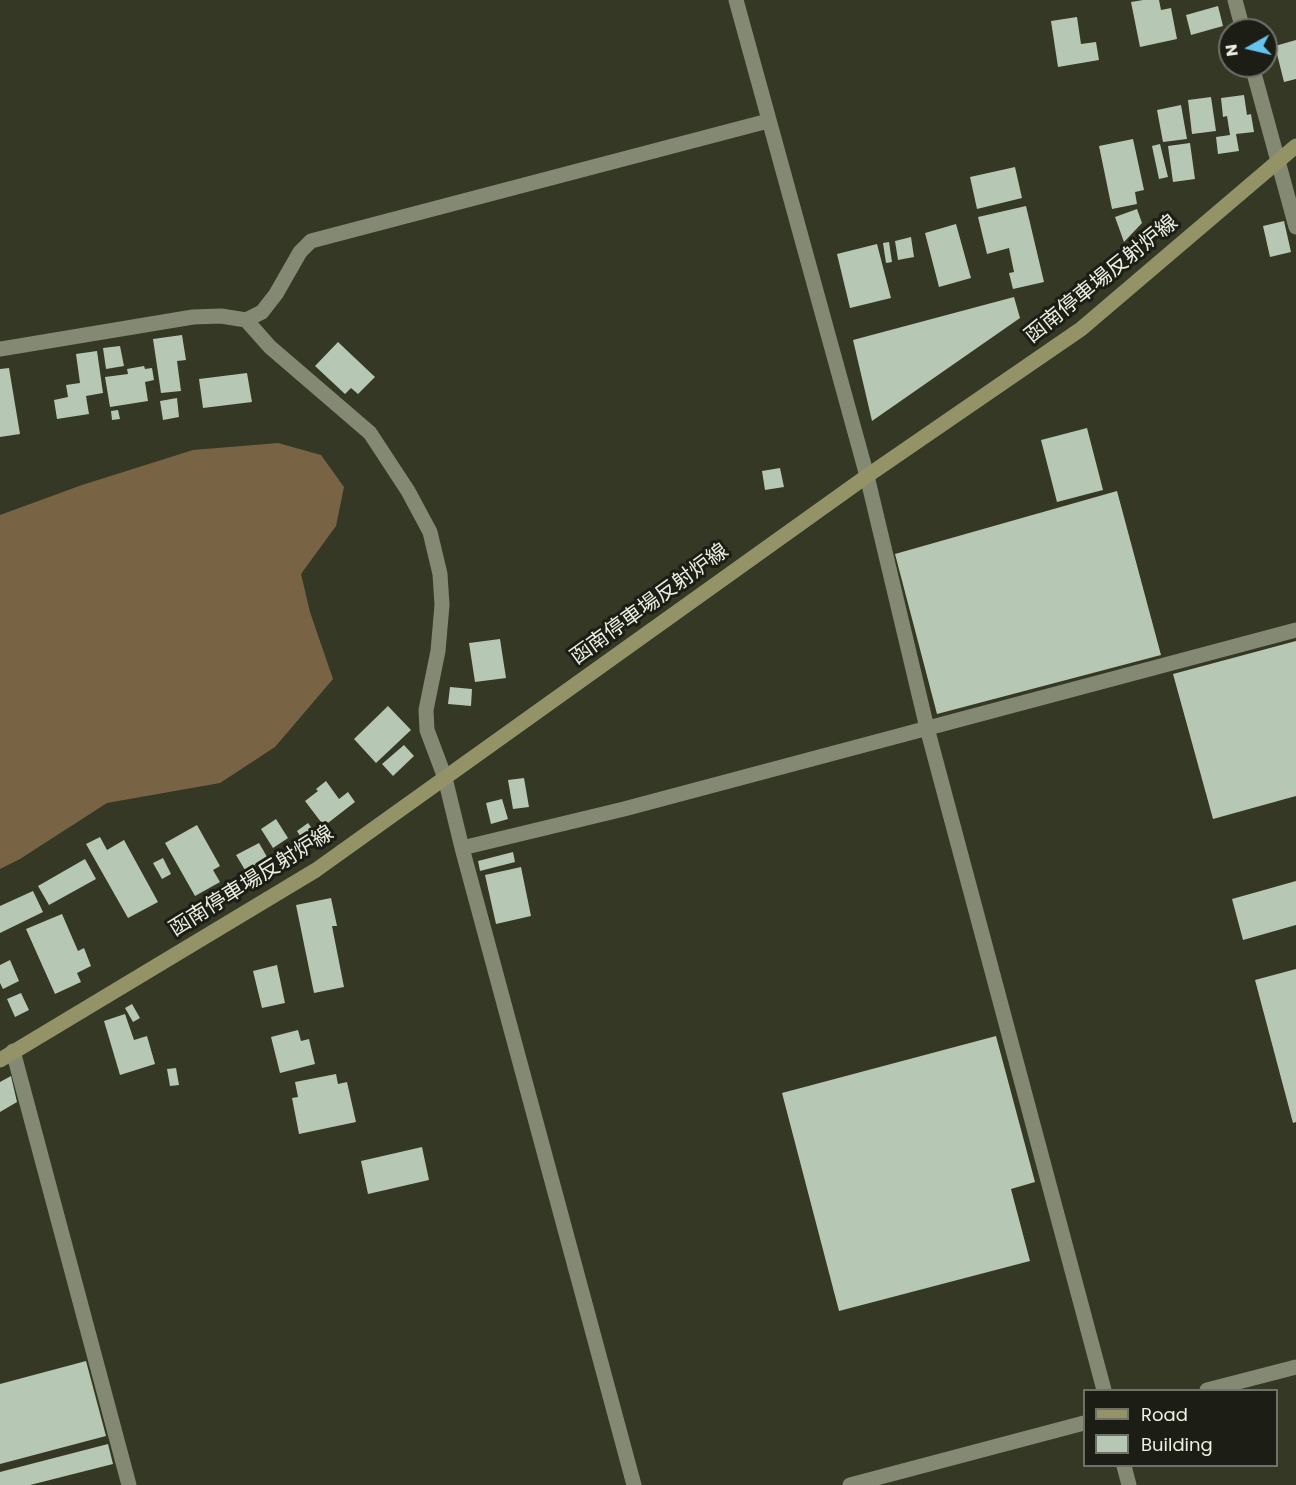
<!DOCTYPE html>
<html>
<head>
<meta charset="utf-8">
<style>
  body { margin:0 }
  #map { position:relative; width:1296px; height:1485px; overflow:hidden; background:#343824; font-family:Poppins,sans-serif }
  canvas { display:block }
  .legend { position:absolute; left:1083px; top:1389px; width:195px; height:78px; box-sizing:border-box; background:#1c1e15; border:2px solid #6f7267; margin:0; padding:8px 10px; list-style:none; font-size:18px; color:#ebefe2 }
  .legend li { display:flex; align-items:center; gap:12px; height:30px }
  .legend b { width:30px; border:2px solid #6f7267 }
  .north { position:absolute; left:1218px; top:18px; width:60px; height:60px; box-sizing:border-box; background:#1c1e15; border:2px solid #6f7267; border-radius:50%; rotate:262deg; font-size:16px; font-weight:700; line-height:24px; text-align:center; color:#ebefe2 }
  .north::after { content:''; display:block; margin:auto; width:21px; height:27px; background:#64c5ee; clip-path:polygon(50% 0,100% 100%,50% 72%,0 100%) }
</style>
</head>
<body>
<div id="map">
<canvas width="1296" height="1485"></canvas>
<ul class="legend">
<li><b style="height:8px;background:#949367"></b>Road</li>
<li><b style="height:16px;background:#b6c7b3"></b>Building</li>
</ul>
<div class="north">N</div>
</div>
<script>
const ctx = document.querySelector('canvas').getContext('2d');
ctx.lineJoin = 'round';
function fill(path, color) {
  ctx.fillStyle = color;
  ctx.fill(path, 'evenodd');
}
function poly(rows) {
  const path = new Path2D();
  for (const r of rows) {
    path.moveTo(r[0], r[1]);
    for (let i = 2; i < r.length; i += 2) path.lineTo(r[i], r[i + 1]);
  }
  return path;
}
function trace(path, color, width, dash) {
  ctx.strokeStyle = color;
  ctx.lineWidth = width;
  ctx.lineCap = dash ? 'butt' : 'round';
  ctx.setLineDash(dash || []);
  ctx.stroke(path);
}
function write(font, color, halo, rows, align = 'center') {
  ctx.font = font + ' Poppins,"Noto Sans JP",sans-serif';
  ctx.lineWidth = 6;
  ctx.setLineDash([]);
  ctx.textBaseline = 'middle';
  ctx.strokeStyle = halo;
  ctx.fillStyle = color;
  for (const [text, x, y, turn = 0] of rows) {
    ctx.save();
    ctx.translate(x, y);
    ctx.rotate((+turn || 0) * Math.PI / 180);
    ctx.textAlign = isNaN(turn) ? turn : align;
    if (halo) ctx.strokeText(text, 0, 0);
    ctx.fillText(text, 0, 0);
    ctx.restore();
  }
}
fill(poly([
  [278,443,321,455,344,487,336,526,301,574,310,612,333,679,275,747,220,783,107,803,20,859,0,869,0,515,82,485,193,450]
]), '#796345');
fill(poly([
  [1143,0,1159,0,1161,10,1171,8,1177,39,1140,47,1131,2],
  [1218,6,1223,26,1191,35,1186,15],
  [1077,17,1081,44,1096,42,1099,60,1058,67,1051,21],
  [1296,40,1296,79,1284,82,1275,46],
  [1244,95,1247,115,1251,114,1254,132,1236,134,1239,151,1218,154,1216,137,1230,135,1227,116,1223,117,1221,98],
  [1211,97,1216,131,1192,134,1188,100],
  [1181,105,1187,139,1163,142,1157,110],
  [1133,139,1144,190,1135,192,1137,204,1112,209,1099,146],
  [1190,143,1195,179,1173,182,1168,146],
  [1160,144,1168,177,1159,179,1152,146],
  [1015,167,1022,198,977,209,970,177],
  [1026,206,1044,282,1013,289,1009,273,1014,272,1009,248,987,254,978,217],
  [1137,209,1142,223,1124,242,1115,217],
  [1284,221,1291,252,1270,257,1263,226],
  [956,224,971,278,939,287,925,233],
  [911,237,914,257,898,260,895,241],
  [889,242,892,262,886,263,883,243],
  [877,244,891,298,850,308,837,254],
  [1014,297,1020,318,872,421,853,340],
  [182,335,186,360,177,361,181,391,161,393,153,339],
  [338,342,375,377,358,394,351,388,345,394,315,366],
  [120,346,124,366,106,369,103,348],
  [97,351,103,393,86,396,89,414,57,419,54,400,68,397,66,385,80,383,76,354],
  [144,366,145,369,152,368,154,380,145,382,148,401,110,407,105,377,128,374,127,369],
  [9,368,20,434,0,437,0,369],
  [247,373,252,402,203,408,199,379],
  [177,398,179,417,163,420,160,401],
  [118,410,120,419,112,420,111,411],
  [1087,428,1103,490,1057,502,1041,440],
  [780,468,784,487,765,490,762,471],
  [1117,491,1161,655,937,714,895,554],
  [500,639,506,678,475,682,469,643],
  [1296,641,1296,796,1213,819,1173,674],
  [450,687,472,689,471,706,448,704],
  [388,706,411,730,376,763,354,739],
  [404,745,414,756,393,776,382,764],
  [524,778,529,807,513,809,508,780],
  [326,781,339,799,348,792,355,802,324,826,305,801,318,791,316,789],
  [502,799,508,819,491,824,486,803],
  [276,819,288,838,273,848,261,829],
  [308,823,314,831,302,839,297,831],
  [197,825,220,866,213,870,220,882,195,896,165,843],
  [100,837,107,850,124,840,158,902,128,918,86,844],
  [259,843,270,862,248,875,236,855],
  [513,852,515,862,480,871,478,861],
  [163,858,171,874,162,879,153,863],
  [85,859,96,879,49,905,38,886],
  [521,867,531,916,496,924,485,875],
  [1296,881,1296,925,1243,940,1232,899],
  [33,891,43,912,0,933,0,906],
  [331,898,337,926,332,926,344,987,314,993,296,905],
  [62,914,78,951,84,948,91,966,77,973,81,982,55,994,26,929],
  [10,960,19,981,3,989,0,983,0,965],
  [277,965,285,1003,262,1008,253,971],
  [1296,969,1296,1122,1293,1123,1255,980],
  [21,993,29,1010,15,1017,7,999],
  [132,1004,140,1018,133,1022,125,1008],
  [125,1014,134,1040,147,1036,155,1064,120,1075,104,1021],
  [298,1030,301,1041,309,1039,315,1064,280,1073,271,1037],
  [996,1036,1035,1182,1011,1189,1030,1261,839,1311,782,1093],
  [176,1068,179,1085,170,1086,167,1069],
  [336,1074,338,1084,347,1082,356,1122,299,1134,292,1098,298,1097,295,1082],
  [11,1076,17,1102,0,1112,0,1082],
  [422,1147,429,1180,368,1194,361,1161],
  [86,1361,106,1436,0,1464,0,1384],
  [108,1444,113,1464,30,1485,0,1485,0,1472]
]), '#b6c7b3');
trace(poly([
  [736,0,867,476,927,728,1104,1390],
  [1235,0,1243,30],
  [1252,66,1296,227],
  [246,320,270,347,370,433,408,491,430,532,440,574,442,605,438,651,426,710,427,730,445,778,462,848,634,1485],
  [0,349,193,317,221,316,246,320,262,312,276,294,300,252,311,241,768,121],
  [462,848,624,809,1296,630],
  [13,1051,129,1485],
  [1207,1390,1296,1367],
  [1124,1466,1129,1485],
  [850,1485,1084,1423]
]), '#838972', 15);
trace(poly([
  [0,1060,316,870,867,476,1081,329,1296,146]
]), '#949367', 15);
write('21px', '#ebefe2', '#1c1e15', [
  ["函南停車場反射炉線",1102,280,-39],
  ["函南停車場反射炉線",650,605,-36],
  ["函南停車場反射炉線",252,882,-32]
]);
</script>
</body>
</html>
